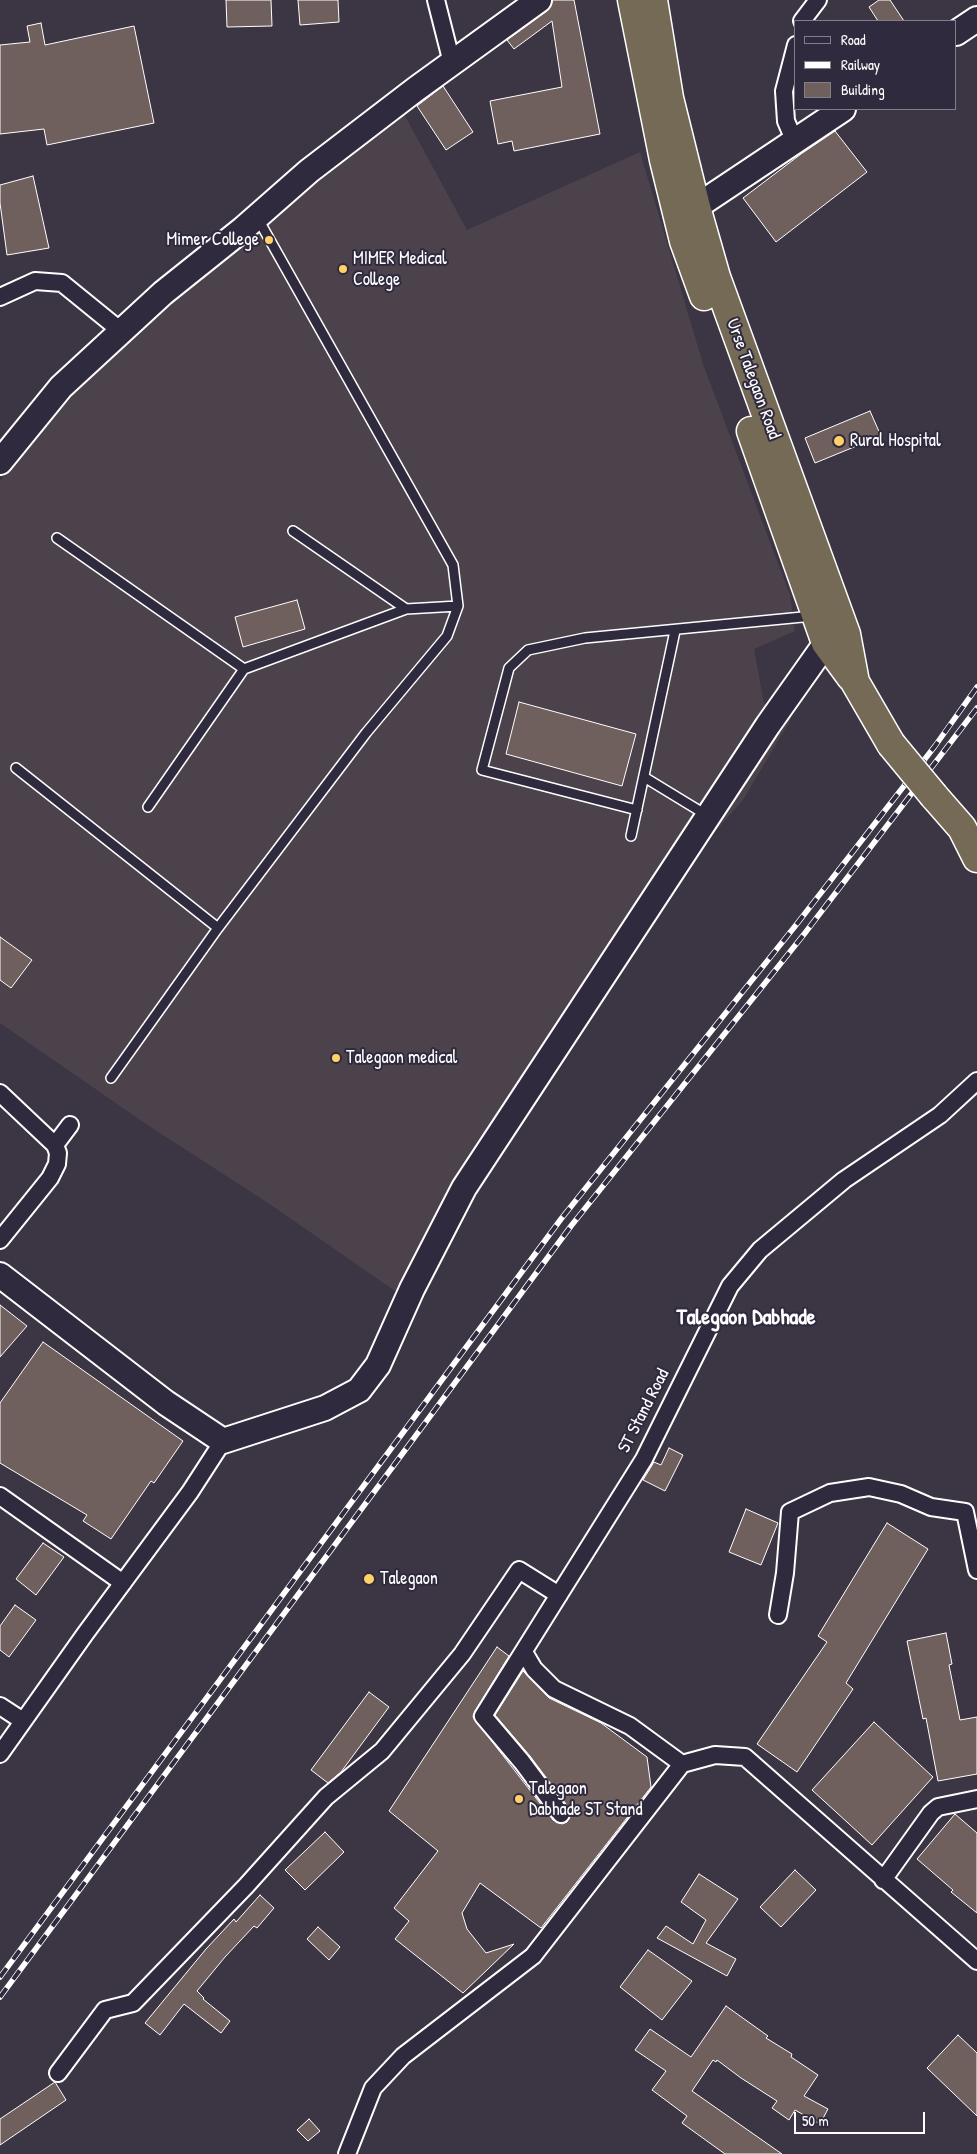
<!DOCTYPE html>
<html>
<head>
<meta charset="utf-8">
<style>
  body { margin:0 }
  #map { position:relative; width:977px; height:2154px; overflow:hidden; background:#3c3543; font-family:"Patrick Hand",sans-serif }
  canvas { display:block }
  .legend { position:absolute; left:794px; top:20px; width:162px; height:90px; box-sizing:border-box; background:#2f2a3d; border:1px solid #827f8b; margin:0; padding:6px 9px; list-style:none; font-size:15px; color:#fff }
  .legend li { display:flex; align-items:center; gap:10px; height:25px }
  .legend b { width:25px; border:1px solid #827f8b }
  .scale { position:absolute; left:794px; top:2112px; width:131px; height:22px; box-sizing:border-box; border:2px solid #fff; border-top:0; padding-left:6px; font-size:15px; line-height:18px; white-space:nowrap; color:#fff; -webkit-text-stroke:4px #2f2a3d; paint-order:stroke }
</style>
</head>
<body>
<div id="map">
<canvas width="977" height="2154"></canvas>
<ul class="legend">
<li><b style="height:6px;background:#2f2a3d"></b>Road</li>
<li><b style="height:6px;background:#fff"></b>Railway</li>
<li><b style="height:14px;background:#6f605d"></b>Building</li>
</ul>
<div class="scale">50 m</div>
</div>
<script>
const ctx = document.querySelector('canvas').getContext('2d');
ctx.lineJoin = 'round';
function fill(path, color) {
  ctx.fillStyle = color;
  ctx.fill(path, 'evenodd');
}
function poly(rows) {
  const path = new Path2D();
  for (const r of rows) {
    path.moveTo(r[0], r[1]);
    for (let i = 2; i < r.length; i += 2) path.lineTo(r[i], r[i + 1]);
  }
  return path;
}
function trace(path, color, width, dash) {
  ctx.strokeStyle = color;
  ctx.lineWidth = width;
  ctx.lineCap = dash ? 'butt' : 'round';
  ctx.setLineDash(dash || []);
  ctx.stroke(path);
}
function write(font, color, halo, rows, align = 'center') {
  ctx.font = font + ' "Patrick Hand",sans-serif';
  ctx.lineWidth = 4;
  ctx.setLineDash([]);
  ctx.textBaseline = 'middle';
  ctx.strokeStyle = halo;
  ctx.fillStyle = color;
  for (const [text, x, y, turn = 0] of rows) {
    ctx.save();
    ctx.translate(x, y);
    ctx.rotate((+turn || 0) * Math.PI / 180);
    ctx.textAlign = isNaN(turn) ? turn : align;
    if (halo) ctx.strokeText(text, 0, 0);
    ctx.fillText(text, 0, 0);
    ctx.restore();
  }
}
fill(poly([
  [404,114,467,230,640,152,704,367,790,595,795,631,754,649,764,703,791,719,743,800,668,885,472,1169,395,1291,271,1205,146,1124,0,1023,0,481,70,396,203,273]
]), '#4b424b');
const building = poly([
  [226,0,271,0,272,26,227,27,226,0],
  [298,0,338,0,339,22,300,25,298,0],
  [553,0,574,0,600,134,514,151,512,141,498,144,490,101,562,87,552,21,514,49,507,40,547,11,553,0],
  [879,0,890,0,904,21,878,21,869,7,879,0],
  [41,23,45,45,134,26,154,123,47,145,44,129,0,134,0,45,30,42,27,26,41,23],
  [443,86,473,132,446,150,417,106,443,86],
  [835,131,867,172,776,242,743,198,801,154,835,131],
  [33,176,49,248,7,255,0,203,0,185,33,176],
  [870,411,881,436,815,463,805,438,870,411],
  [297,600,305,629,243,647,235,617,297,600],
  [519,702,636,734,622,786,506,754,519,702],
  [0,937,32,960,11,988,0,980,0,937],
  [0,1305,27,1326,0,1357,0,1305],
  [43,1342,183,1441,154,1483,151,1481,111,1539,83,1521,87,1515,0,1463,0,1403,43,1342],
  [669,1448,683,1455,665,1491,643,1480,654,1462,661,1465,669,1448],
  [746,1509,778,1523,761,1565,729,1552,746,1509],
  [887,1523,928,1549,846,1683,853,1689,797,1772,757,1744,827,1642,818,1636,887,1523],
  [43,1543,64,1557,36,1595,16,1579,43,1543],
  [15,1605,36,1620,9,1657,0,1650,0,1626,15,1605],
  [946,1633,952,1664,949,1665,960,1720,977,1717,977,1774,938,1781,926,1718,923,1719,907,1641,946,1633],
  [497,1647,509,1656,475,1711,473,1717,553,1820,562,1824,567,1822,571,1813,569,1808,530,1756,495,1715,523,1671,549,1698,601,1723,647,1757,651,1787,541,1928,480,1883,462,1913,467,1929,486,1953,514,1944,463,1993,395,1939,409,1921,394,1908,438,1851,389,1811,497,1647],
  [369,1692,389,1707,341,1772,328,1783,311,1770,369,1692],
  [874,1722,933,1777,872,1845,812,1790,874,1722],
  [955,1814,977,1833,977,1913,951,1892,953,1890,917,1859,955,1814],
  [325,1832,344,1852,305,1890,285,1870,325,1832],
  [795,1870,816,1890,781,1927,760,1907,795,1870],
  [699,1874,738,1899,706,1943,736,1959,727,1976,657,1938,666,1926,693,1944,706,1920,681,1902,699,1874],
  [260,1895,274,1908,257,1928,254,1926,225,1957,197,1991,204,1998,203,1999,230,2021,221,2033,184,2004,160,2035,145,2023,206,1949,234,1919,236,1922,260,1895],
  [318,1927,340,1947,329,1960,307,1939,318,1927],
  [648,1950,692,1981,662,2020,620,1987,648,1950],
  [726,2006,768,2036,766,2038,792,2054,791,2057,818,2075,804,2096,828,2109,820,2124,795,2110,789,2120,772,2108,777,2101,741,2078,717,2060,716,2062,713,2060,692,2091,782,2154,725,2154,682,2123,687,2116,652,2090,666,2071,635,2050,650,2029,691,2057,726,2006],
  [958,2035,977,2053,977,2116,927,2068,958,2035],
  [55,2082,66,2100,0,2145,0,2119,55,2082],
  [309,2119,320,2131,308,2141,297,2130,309,2119]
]);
fill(building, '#6f605d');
trace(building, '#fff', 1);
const lane = poly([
  [293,531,406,609],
  [57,538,244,669],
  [16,768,218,928],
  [644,777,708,816],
  [148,807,244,669,406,609,458,606],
  [637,810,482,770,509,668,528,650,585,638,813,616],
  [631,836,675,631],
  [111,1078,218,928,366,733,447,636,458,606,453,565,258,219]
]);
const street = poly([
  [436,0,452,63],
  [802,21,818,0],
  [795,142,786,121,784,91,796,45],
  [0,297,35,281,62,283,121,331],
  [0,1093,55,1145,58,1153,57,1164,50,1178,0,1240],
  [55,1145,70,1125],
  [0,1496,123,1583],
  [778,1615,785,1573,790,1512,830,1493,869,1487,901,1494,931,1507,965,1512,977,1570],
  [524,1652,534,1669,554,1689,630,1726,682,1764,715,1755,745,1757,977,1961],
  [0,1706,23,1721],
  [0,1754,85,1634,190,1492,223,1441],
  [561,1814,522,1762,483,1716,644,1459,730,1286,760,1250,844,1180,940,1115,977,1081],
  [883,1880,931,1813,938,1807,977,1799],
  [58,2073,105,2010,133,2003,246,1886,326,1797,382,1751,462,1654,519,1570,559,1595],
  [347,2154,373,2088,403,2056,533,1956,682,1764]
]);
const secondary = poly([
  [956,33,977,19],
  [696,207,843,109],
  [0,462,61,387,163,293,243,229,309,171,416,89,539,0],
  [0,1275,166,1403,223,1441,325,1408,359,1390,378,1365,412,1289,464,1188,768,725,826,643]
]);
const highway = poly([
  [632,0,664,160,684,241,704,296],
  [653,0,669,98,696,207,716,277,846,634,855,682,891,744],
  [751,431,826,643,851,677],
  [934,796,962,828,977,858]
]);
trace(lane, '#fff', 12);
trace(street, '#fff', 20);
trace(secondary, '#fff', 28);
trace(highway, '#fff', 31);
trace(lane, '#2f2a3d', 9);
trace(street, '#2f2a3d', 16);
trace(secondary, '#2f2a3d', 24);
trace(highway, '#756a55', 28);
const rail = poly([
  [0,1977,561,1219,796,925,935,746,977,687],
  [0,1997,571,1226,805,933,977,708]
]);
trace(rail, '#fff', 5.5);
trace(rail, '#2f2a3d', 4, [11]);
const highwayBridge = poly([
  [891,744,934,796]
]);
trace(highwayBridge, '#fff', 31, []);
trace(highwayBridge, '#756a55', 28);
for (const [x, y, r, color] of [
  [269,240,5,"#ffd166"],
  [343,269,5,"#ffd166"],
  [839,441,6,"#ffd166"],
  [336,1058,5,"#ffd166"],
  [369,1579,6,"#ffd166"],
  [519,1799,5,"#ffd166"]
]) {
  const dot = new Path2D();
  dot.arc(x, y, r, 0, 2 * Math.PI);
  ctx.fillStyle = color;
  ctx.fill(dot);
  trace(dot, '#2f2a3d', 2);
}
write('18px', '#fff', '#2f2a3d', [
  ["Mimer College",259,240,"right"],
  ["MIMER Medical",353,259],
  ["College",353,280],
  ["Rural Hospital",850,441],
  ["Talegaon medical",346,1058],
  ["Talegaon",380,1579],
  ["Talegaon",529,1789],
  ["Dabhade ST Stand",529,1810]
], 'left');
write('18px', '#fff', '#2f2a3d', [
  ["Urse Talegaon Road",753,379,70],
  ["ST Stand Road",644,1411,-63]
]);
write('bold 22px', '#fff', '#2f2a3d', [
  ["Talegaon Dabhade",746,1318]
]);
</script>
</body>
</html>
